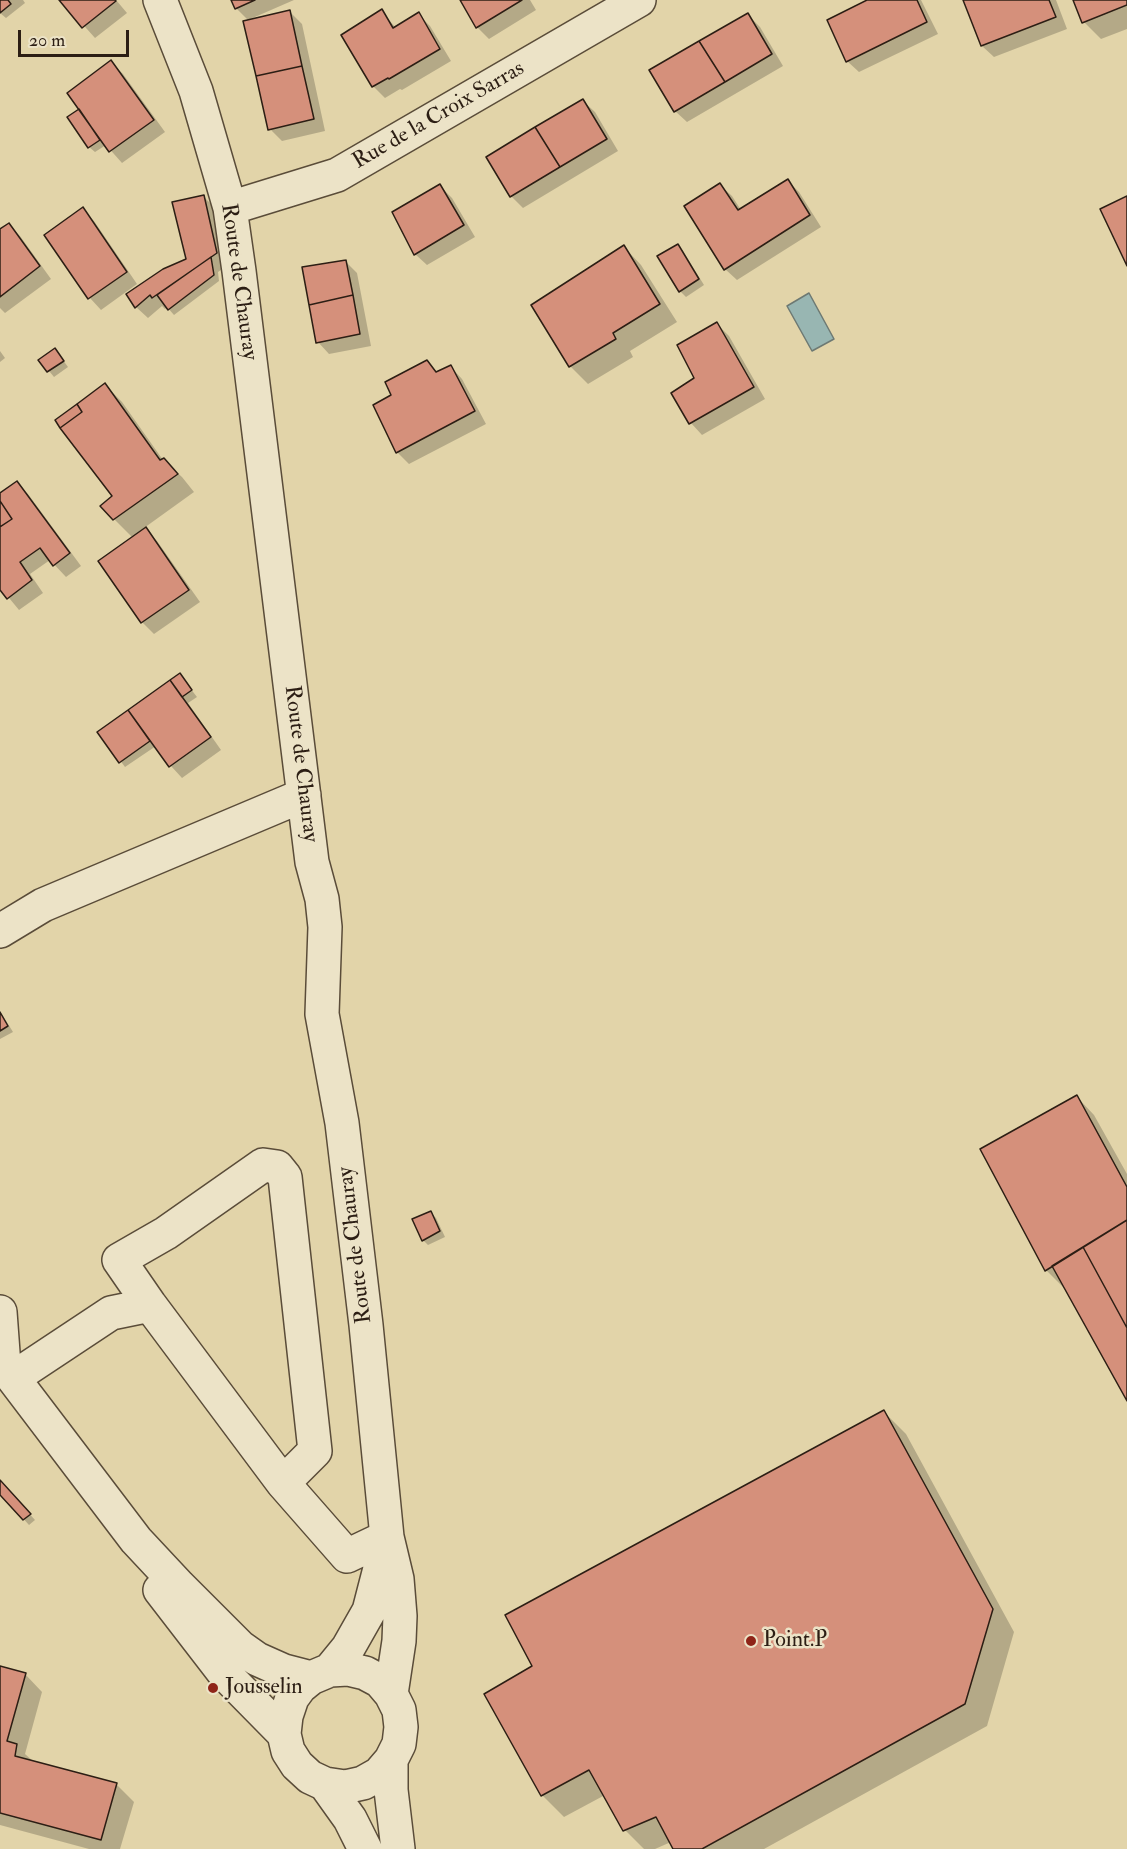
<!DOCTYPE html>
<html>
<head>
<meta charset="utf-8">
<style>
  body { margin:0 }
  #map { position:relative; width:1127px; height:1849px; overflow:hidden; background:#e2d4a9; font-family:"IM FELL Double Pica",serif }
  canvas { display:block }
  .scale { position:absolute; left:18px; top:30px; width:111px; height:27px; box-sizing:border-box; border:3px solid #2c1e14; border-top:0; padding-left:8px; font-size:18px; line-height:21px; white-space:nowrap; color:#2c1e14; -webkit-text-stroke:4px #ece3c7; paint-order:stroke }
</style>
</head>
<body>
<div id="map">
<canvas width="1127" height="1849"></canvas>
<div class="scale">20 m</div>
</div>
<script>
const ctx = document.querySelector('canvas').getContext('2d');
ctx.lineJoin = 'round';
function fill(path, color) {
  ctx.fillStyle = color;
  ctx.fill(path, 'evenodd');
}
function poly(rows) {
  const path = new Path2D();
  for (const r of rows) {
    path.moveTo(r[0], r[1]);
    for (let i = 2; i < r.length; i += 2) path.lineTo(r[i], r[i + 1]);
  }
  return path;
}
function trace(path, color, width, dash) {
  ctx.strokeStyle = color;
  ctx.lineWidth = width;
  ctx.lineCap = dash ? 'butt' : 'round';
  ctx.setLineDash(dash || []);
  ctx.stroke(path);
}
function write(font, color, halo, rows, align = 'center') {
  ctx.font = font + ' "IM FELL Double Pica",serif';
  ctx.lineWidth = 5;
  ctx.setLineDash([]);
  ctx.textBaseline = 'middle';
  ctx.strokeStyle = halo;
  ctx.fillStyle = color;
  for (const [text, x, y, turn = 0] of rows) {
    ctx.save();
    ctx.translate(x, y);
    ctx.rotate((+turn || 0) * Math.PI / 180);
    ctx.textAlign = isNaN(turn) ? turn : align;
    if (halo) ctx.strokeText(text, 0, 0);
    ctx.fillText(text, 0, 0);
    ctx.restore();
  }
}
const water = poly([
  [809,293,834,339,812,351,787,306,809,293]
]);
fill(water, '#98b6b2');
trace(water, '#6d7973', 1.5);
fill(poly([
  [0,0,23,0,25,3,6,18,0,13],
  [61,0,116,0,127,13,95,38],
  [232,0,294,0,248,20,236,8],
  [462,0,530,0,536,10,489,39,477,27],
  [871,0,921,0,938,34,859,72,847,61],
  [964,0,1056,0,1067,29,994,57,982,46],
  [1075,0,1127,0,1127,29,1101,39,1084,22],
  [381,11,396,28,418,14,430,26,451,61,402,90,400,89,385,98,373,86],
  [290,12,302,24,325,131,282,141,270,129],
  [748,15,760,27,783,66,687,122,675,111],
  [111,62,123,74,165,132,122,163,106,145,95,152,89,147,81,109],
  [583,101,595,112,618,151,523,208,511,196],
  [788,181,799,192,821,227,737,280,725,269,720,185,732,196,741,210],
  [440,186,452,198,475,237,427,265,415,254],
  [204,197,216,209,228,265,218,272,219,281,174,315,167,307,165,309,162,306,148,318,136,307,188,260],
  [82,209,94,221,137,284,101,310,90,298,46,235],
  [9,225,20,236,51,279,5,313,0,308,0,231],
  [678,245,683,251,704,285,686,297,680,291],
  [624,247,641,265,677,322,630,351,633,357,588,384,570,366,533,305],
  [345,261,357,273,371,346,329,354,318,342],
  [717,324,729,336,765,399,702,435,691,423],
  [0,351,5,358,0,362],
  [60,356,68,367,54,377,40,360],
  [427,362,438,373,451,367,462,379,486,424,409,464,397,452,393,395],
  [105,385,122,402,163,460,182,477,194,492,144,528,157,541,200,602,154,634,142,622,100,561,133,538,114,519,114,496],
  [16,483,28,494,81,566,66,577,50,560,30,574,43,593,19,610,0,587,0,495],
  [180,675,197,697,188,703,221,750,182,778,171,766,156,746,125,767,99,732],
  [0,1011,13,1032,0,1039],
  [1077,1097,1094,1115,1127,1174,1127,1398,1065,1286,1063,1287,1046,1270],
  [430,1212,436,1218,445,1237,428,1245,423,1240],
  [884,1412,906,1434,1014,1632,987,1726,764,1849,675,1849,671,1842,655,1849,644,1849,625,1830,605,1795,564,1817,542,1795,534,1667],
  [0,1481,35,1520,29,1525,0,1493],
  [0,1667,25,1674,42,1692,25,1754,34,1762,116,1784,134,1802,120,1849,89,1849,0,1825]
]), '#0003');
const building = poly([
  [0,0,8,0,11,4,0,13,0,0],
  [59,0,115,0,116,1,82,28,59,0],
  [231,0,255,0,235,9,231,0],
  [460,0,522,0,476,28,460,0],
  [867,0,917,0,927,22,846,62,827,20,867,0],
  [963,0,1049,0,1056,17,981,46,963,0],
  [1073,0,1127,0,1127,5,1082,23,1073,0],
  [382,9,393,28,419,12,440,49,389,79,388,78,372,87,341,35,382,9],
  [290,10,302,66,256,76,243,21,290,10],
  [748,13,772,54,725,82,699,41,748,13],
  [699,41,725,82,674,112,649,70,699,41],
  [111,60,154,120,109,152,67,93,111,60],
  [302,66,314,119,268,130,256,76,302,66],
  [583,99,607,139,560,167,535,127,583,99],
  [79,109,100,140,88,148,67,117,79,109],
  [535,127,560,167,510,197,486,157,535,127],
  [788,179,810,215,724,270,684,206,720,183,738,210,788,179],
  [440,184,464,225,414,255,392,212,440,184],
  [204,195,217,253,152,298,150,295,135,308,126,294,163,269,186,259,172,202,204,195],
  [1127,196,1127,266,1100,209,1127,196],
  [83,207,127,272,88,299,44,235,83,207],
  [9,223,40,266,0,297,0,229,9,223],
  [678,244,699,279,679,292,657,256,678,244],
  [624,245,660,304,613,333,616,339,569,367,531,305,624,245],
  [211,257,214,275,168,310,157,295,211,257],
  [346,260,353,295,309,305,302,267,346,260],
  [353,295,360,334,316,343,309,305,353,295],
  [717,322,754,387,689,424,671,393,694,378,677,345,717,322],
  [55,348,64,361,47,372,38,360,55,348],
  [427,360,436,372,451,365,475,411,396,453,373,405,391,395,385,382,427,360],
  [105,383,160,460,164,458,178,474,113,520,100,506,112,496,60,428,82,412,77,404,105,383],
  [77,404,82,412,60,428,55,420,77,404],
  [17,481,70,553,53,566,40,548,20,562,32,580,7,599,0,590,0,527,12,519,0,501,0,493,17,481],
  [0,501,12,519,0,527,0,501],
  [146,527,189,590,141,623,98,561,146,527],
  [180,673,192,690,182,697,170,680,180,673],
  [170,680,211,737,169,767,128,710,170,680],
  [128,710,150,741,119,763,97,732,128,710],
  [0,1012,8,1026,0,1031,0,1012],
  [1077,1095,1127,1187,1127,1220,1045,1271,980,1149,1077,1095],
  [431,1211,440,1231,422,1241,412,1219,431,1211],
  [1127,1220,1127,1328,1083,1247,1127,1220],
  [1083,1247,1127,1328,1127,1401,1052,1266,1083,1247],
  [884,1410,993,1609,965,1704,702,1849,673,1849,656,1817,623,1831,589,1770,541,1796,484,1694,532,1666,505,1615,884,1410],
  [0,1480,31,1514,23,1520,0,1495,0,1480],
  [0,1666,26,1673,7,1741,17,1744,15,1756,117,1783,101,1840,0,1813,0,1666]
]);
fill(building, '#d5907b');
trace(building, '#2c1e14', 1.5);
const minor = poly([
  [160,0,196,91,230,208,239,271,312,862,322,899,325,927,322,1014,342,1123,366,1325,387,1537,397,1579,400,1616,399,1641,391,1694],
  [230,208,337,175,639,0],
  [0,931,43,905,304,795],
  [0,1312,4,1366],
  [0,1361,136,1540,179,1586,240,1647,257,1659,284,1671,311,1678],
  [13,1378,111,1313,150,1305],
  [283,1483,315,1451,285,1177,277,1167,263,1165,166,1233,119,1260,150,1305,283,1483,347,1556,387,1537],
  [160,1590,224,1673,284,1734],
  [330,1670,348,1648,369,1611,386,1545],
  [391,1760,379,1774,363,1783,345,1787,325,1784,310,1777,297,1765,288,1751,284,1734,286,1716,292,1698,300,1687,311,1678,330,1670,348,1669,365,1673,380,1681,391,1694,399,1710,401,1727,399,1744,391,1760,391,1790,398,1849],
  [325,1784,350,1819,365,1849]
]);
trace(minor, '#5a4c39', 36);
trace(minor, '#ece3c7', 33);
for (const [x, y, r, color] of [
  [751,1641,6,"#8f2418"],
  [213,1688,6,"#8f2418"]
]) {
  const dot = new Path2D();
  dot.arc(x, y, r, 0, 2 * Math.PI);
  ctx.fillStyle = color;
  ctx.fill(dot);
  trace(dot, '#ece3c7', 2);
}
write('22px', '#2c1e14', '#ece3c7', [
  ["Rue de la Croix Sarras",439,116,-30],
  ["Route de Chauray",238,282,82],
  ["Route de Chauray",300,764,83],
  ["Route de Chauray",356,1245,-97]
]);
write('22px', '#2c1e14', '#ece3c7', [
  ["Point.P",763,1641],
  ["Jousselin",225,1688]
], 'left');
</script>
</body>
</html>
